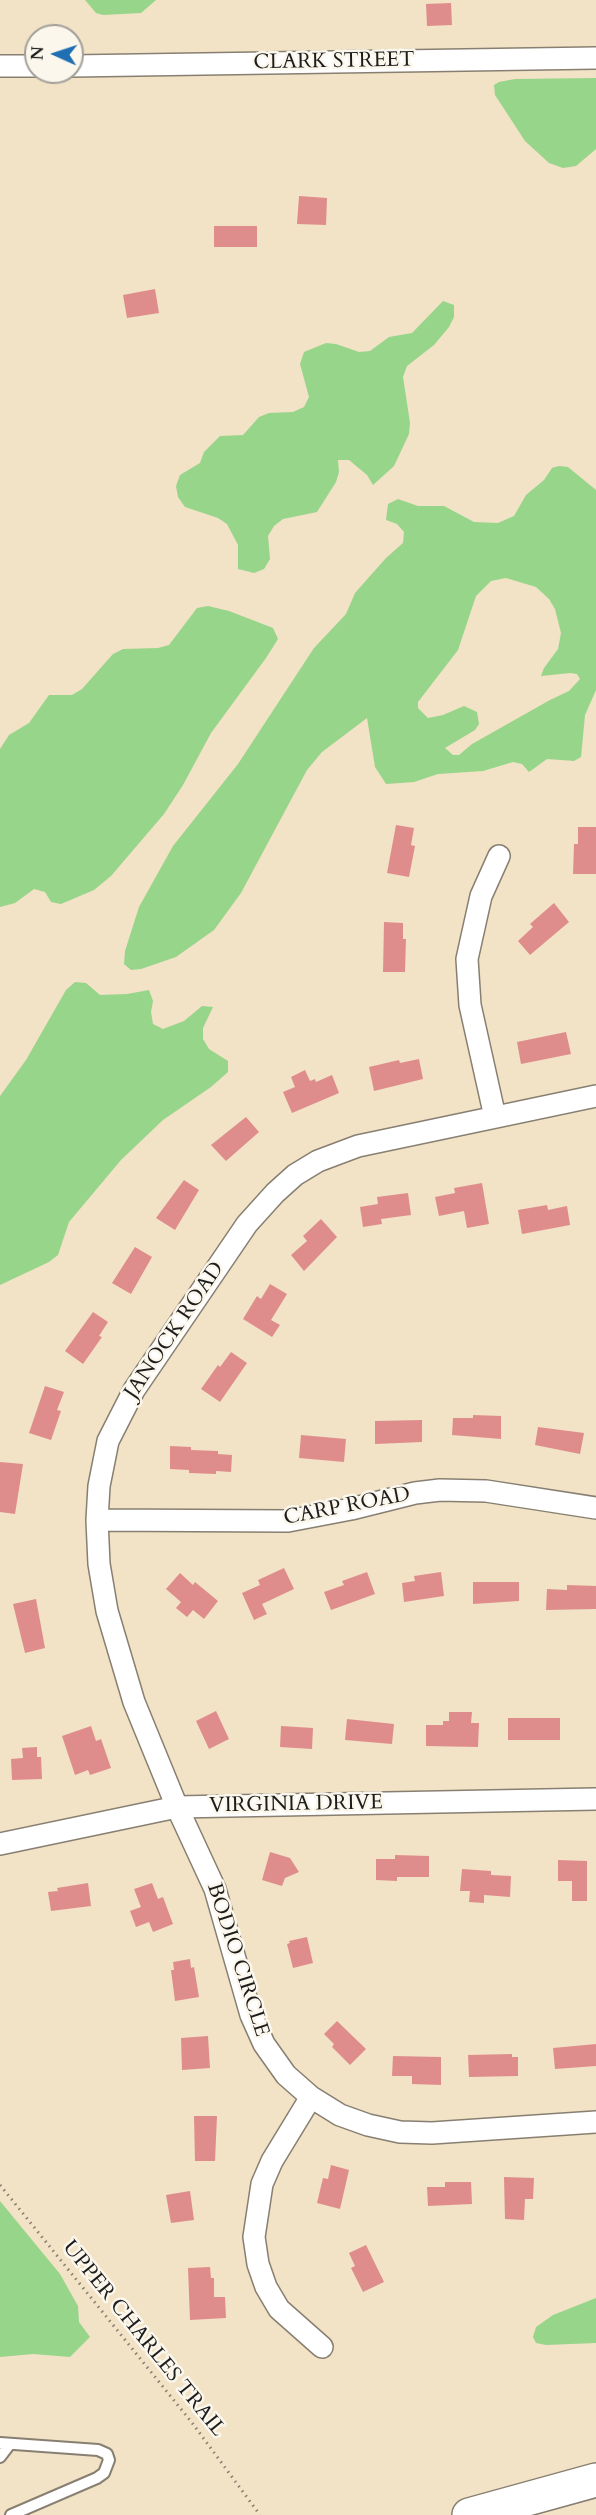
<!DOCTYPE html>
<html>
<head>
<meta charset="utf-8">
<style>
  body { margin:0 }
  #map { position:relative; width:596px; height:2515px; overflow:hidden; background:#f2e2c6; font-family:Cardo,serif }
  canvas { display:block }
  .north { position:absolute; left:24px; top:24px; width:60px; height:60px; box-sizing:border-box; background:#fbf7ec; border:2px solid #a29f99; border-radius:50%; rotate:273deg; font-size:16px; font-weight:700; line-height:24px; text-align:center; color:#1c1c1c }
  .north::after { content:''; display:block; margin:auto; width:21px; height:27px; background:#1f6fb2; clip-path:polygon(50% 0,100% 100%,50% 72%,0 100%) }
</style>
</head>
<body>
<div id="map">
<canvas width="596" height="2515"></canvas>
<div class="north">N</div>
</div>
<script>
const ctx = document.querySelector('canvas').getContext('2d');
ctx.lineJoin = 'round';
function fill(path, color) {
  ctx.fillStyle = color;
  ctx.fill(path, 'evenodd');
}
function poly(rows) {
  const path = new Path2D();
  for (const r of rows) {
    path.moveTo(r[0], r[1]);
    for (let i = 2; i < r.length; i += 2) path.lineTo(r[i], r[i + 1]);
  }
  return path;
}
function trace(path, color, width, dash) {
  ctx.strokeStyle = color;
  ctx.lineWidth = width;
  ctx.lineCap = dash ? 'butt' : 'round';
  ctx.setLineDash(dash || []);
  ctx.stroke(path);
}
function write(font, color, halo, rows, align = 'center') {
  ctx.font = font + ' Cardo,serif';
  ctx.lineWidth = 5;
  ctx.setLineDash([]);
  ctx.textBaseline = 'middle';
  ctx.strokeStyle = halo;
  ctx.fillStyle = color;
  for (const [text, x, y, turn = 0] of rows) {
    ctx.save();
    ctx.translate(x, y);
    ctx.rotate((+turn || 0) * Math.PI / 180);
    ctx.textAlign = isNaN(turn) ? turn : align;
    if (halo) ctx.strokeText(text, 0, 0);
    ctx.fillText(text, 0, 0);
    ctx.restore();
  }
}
fill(poly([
  [85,0,156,0,141,13,103,15,96,13],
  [596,78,596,149,576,166,563,168,549,163,525,141,495,95,494,85,499,82,515,79],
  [443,301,454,305,454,317,449,327,434,345,407,366,403,377,410,423,409,434,394,466,373,485,367,475,349,460,338,460,339,472,336,482,317,512,283,519,274,526,268,536,270,559,264,569,254,573,238,569,238,545,227,524,218,518,185,507,178,497,176,486,180,475,200,463,204,452,220,436,243,435,259,417,269,413,293,412,304,407,309,397,300,364,304,352,326,343,336,344,359,352,370,351,389,337,412,333],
  [559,466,568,467,596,490,596,690,585,715,581,757,574,761,547,759,529,772,522,764,513,762,483,771,438,774,414,782,386,784,375,767,367,718,322,752,307,770,241,893,214,930,176,957,141,969,131,970,124,964,125,951,139,907,173,846,238,764,314,648,346,614,355,593,386,558,403,543,404,532,397,524,386,520,388,504,398,499,418,506,444,506,474,522,498,523,514,516,526,495,544,480,552,468],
  [506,578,536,587,549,599,555,609,561,633,558,649,544,668,541,676,570,673,577,674,580,679,569,691,550,700,472,744,459,755,453,755,445,748,475,730,479,724,477,712,464,706,443,715,428,718,418,708,418,702,458,650,476,596,491,581],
  [208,606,229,611,273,628,278,639,266,658,211,733,183,785,164,814,111,876,94,890,61,904,51,902,45,892,34,889,15,903,0,907,0,749,9,735,29,723,49,695,72,695,82,689,113,654,123,649,158,648,169,645,197,608],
  [75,982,86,983,100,995,127,994,149,990,153,1001,151,1012,153,1024,163,1029,184,1021,202,1006,213,1007,203,1028,203,1039,209,1049,228,1061,228,1072,211,1087,163,1120,121,1160,69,1222,58,1255,49,1262,0,1285,0,1096,26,1060,66,990],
  [0,2201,60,2274,78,2306,79,2322,90,2337,70,2357,33,2354,0,2357],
  [596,2298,596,2343,546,2345,536,2343,533,2337,536,2327,553,2315]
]), '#97d58b');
fill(poly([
  [451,3,452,25,427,26,426,4],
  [299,196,327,198,326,225,297,224],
  [214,226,257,226,257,247,214,247],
  [155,289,159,313,127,318,123,295],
  [396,825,414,828,411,845,415,846,409,877,387,873],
  [578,827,596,827,596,874,573,874,574,844,578,844],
  [554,903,569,922,530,955,518,941,533,927,530,924],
  [384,922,403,923,403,939,406,939,405,972,383,972],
  [566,1032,571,1054,521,1064,517,1042],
  [419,1059,423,1079,374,1091,369,1067,399,1060,400,1063],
  [305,1070,310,1081,315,1079,316,1082,332,1075,339,1093,292,1113,283,1092,295,1087,291,1077],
  [246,1117,259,1132,226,1161,211,1145],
  [184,1180,199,1190,175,1230,156,1218],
  [482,1183,489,1224,467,1228,464,1211,439,1216,435,1197,455,1193,454,1188],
  [408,1193,411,1215,381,1219,382,1224,363,1227,360,1207,378,1204,377,1197],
  [547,1205,548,1210,567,1206,570,1225,522,1234,518,1210],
  [321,1219,337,1237,304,1271,291,1255,307,1241,303,1236],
  [135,1247,152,1257,131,1294,112,1283],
  [270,1284,287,1294,271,1320,280,1325,272,1337,243,1319,257,1296,261,1299],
  [93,1312,108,1322,99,1336,102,1337,83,1364,65,1351],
  [231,1352,247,1363,220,1402,201,1389,218,1365,220,1367],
  [45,1386,64,1392,57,1410,61,1411,51,1440,29,1433],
  [473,1415,501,1416,501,1439,452,1435,453,1418,473,1418],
  [422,1420,422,1442,375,1444,375,1421],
  [538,1427,584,1433,580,1454,535,1445],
  [301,1435,346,1439,344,1462,299,1458],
  [170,1446,191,1447,191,1450,218,1451,218,1454,232,1455,231,1472,216,1471,216,1474,189,1473,189,1470,170,1469],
  [0,1462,23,1464,15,1514,0,1512],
  [284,1568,294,1589,262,1604,267,1614,254,1620,242,1593,260,1585,258,1580],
  [367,1572,375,1594,331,1610,324,1592,344,1585,342,1581],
  [441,1572,444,1596,404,1602,402,1583,415,1581,414,1576],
  [180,1573,193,1585,195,1582,218,1601,204,1619,193,1610,187,1617,176,1608,181,1602,166,1589],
  [473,1582,519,1582,519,1601,473,1604],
  [567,1585,596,1586,596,1609,546,1610,547,1589,567,1590],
  [36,1599,45,1648,25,1653,13,1604],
  [216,1711,229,1739,209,1749,196,1721],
  [449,1712,472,1712,471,1723,479,1723,478,1747,426,1746,426,1725,443,1725,443,1721,449,1721],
  [508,1718,560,1718,560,1740,508,1740],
  [347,1719,394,1724,392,1744,345,1740],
  [91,1726,96,1741,101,1739,111,1768,90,1775,88,1770,75,1775,62,1736],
  [281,1726,313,1728,312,1749,280,1747],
  [37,1747,37,1757,41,1757,42,1779,12,1780,11,1759,23,1758,22,1748],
  [270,1852,290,1858,299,1872,285,1878,282,1886,262,1880],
  [395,1855,429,1856,429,1877,397,1877,397,1881,376,1880,376,1859,395,1859],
  [558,1860,587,1861,587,1901,572,1901,572,1881,558,1881],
  [462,1869,491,1871,491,1875,511,1876,510,1897,484,1895,484,1903,469,1902,470,1891,460,1891],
  [88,1883,91,1906,51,1911,48,1892,58,1891,57,1888],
  [152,1883,158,1899,163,1897,173,1924,153,1932,149,1922,136,1927,130,1911,141,1907,134,1889],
  [307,1937,313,1963,293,1968,287,1944,290,1943,289,1941],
  [190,1959,191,1968,194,1967,199,1997,175,2001,171,1970,174,1970,173,1962],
  [337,2021,366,2049,350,2065,332,2047,334,2044,324,2034],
  [208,2036,210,2068,182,2070,181,2038],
  [596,2044,596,2066,555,2069,553,2048],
  [512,2054,512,2057,518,2057,518,2076,469,2077,468,2055],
  [393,2056,441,2057,441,2085,412,2084,412,2076,392,2076],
  [194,2116,217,2116,215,2161,195,2161],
  [331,2165,349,2170,340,2209,317,2203,323,2178,328,2179],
  [504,2177,534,2178,533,2199,525,2199,524,2220,505,2219],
  [445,2182,471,2182,472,2204,428,2206,427,2187,445,2187],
  [190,2191,194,2220,171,2223,166,2195],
  [366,2245,384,2282,363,2292,351,2268,355,2266,349,2253],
  [210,2267,211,2278,214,2278,214,2297,225,2297,226,2318,190,2320,188,2268]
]), '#df8d8c');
const lane = poly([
  [0,2443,98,2450,107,2454,109,2460,104,2473,97,2478,11,2515],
  [0,2457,10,2444]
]);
const street = poly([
  [0,66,36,66],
  [72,66,596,58],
  [596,1096,358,1146,318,1161,295,1175,275,1193,247,1224,134,1390,108,1441,99,1486,97,1520,99,1564,107,1611,134,1702,177,1807,215,1889,251,2015,264,2044,286,2075,311,2097,340,2115,368,2125,400,2132,432,2133,596,2122],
  [495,1117,470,1005,467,959,481,896,499,856],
  [97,1520,288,1521,351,1509,415,1493,440,1490,486,1491,596,1508],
  [0,1844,177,1807,596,1799],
  [311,2097,272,2161,262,2184,254,2237,258,2264,266,2287,279,2309,322,2347]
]);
const highway = poly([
  [469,2515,596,2480]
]);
trace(lane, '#877f71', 14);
trace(street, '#877f71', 24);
trace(highway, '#877f71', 36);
trace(poly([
  [0,2185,193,2424,260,2515]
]), '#877f71', 3, [1.5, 4.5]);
trace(lane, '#fff', 10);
trace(street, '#fff', 21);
trace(highway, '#fff', 33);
write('21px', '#1c1c1c', '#fbf7ec', [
  ["CLARK STREET",334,62,-1],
  ["JANOCK ROAD",175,1331,-56],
  ["CARP ROAD",347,1507,-11],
  ["VIRGINIA DRIVE",296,1805,-1],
  ["BODIO CIRCLE",237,1960,72],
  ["UPPER CHARLES TRAIL",143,2339,51]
]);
</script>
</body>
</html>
